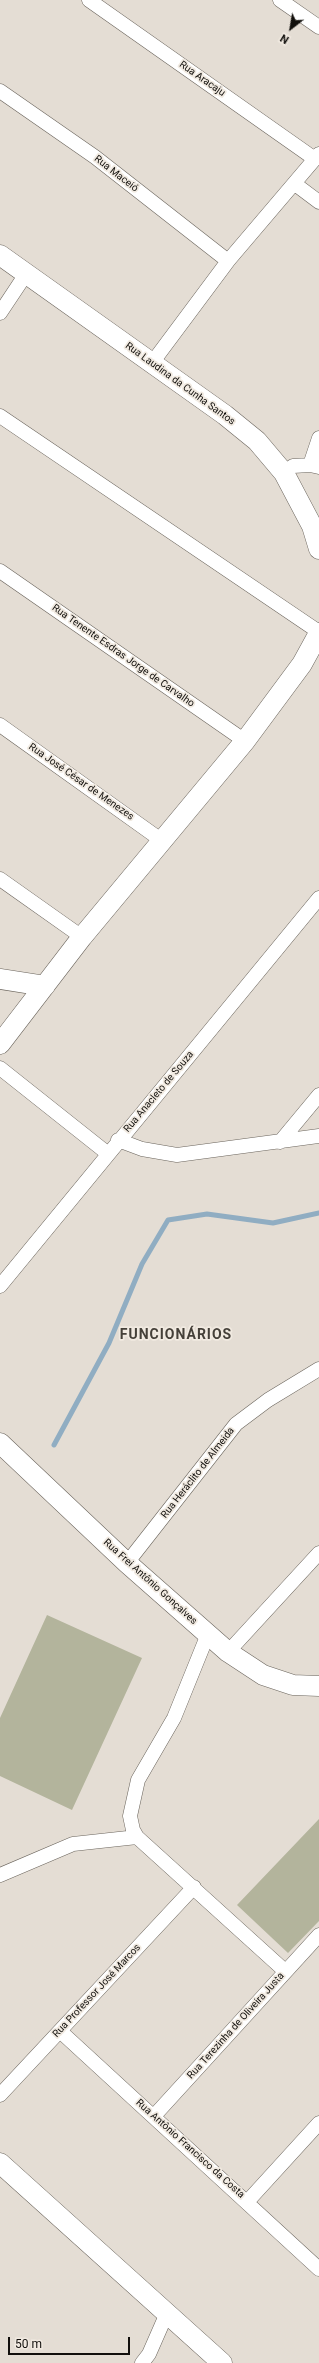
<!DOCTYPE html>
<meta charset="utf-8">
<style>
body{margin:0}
#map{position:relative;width:319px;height:2363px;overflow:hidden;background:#e4ddd4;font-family:Roboto,sans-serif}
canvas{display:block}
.north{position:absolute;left:271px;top:8px;width:40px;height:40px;-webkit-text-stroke:3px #f1eae1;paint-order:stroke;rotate:211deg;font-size:11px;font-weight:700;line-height:16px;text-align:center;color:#110f0c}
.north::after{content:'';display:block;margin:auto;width:14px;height:18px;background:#110f0c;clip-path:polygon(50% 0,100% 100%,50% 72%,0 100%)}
.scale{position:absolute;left:8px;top:2337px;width:122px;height:18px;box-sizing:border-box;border:2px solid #110f0c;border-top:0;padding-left:5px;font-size:12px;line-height:14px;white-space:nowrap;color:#110f0c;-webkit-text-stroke:3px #f1eae1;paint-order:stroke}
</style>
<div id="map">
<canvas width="319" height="2363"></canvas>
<div class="north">N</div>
<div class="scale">50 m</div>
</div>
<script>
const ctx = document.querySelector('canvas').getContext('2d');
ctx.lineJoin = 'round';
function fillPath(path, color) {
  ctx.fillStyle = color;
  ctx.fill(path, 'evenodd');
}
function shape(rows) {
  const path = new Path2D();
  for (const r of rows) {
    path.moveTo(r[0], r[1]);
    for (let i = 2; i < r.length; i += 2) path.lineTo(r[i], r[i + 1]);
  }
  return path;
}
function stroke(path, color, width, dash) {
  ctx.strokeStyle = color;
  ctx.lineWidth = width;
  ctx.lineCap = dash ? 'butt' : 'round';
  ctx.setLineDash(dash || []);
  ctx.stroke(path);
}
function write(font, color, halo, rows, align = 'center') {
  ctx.font = font + ' Roboto,sans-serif';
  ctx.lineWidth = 3.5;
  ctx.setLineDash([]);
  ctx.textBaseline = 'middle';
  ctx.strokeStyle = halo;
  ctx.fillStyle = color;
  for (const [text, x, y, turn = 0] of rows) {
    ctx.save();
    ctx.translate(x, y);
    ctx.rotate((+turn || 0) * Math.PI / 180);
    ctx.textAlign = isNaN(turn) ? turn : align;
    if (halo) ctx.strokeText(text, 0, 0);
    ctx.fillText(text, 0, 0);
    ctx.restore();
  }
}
fillPath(shape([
 [47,1615,142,1658,72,1810,0,1776,0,1718],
 [319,1819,319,1921,288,1953,237,1905]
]), '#b3b49c');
stroke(shape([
 [54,1445,109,1343,142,1264,168,1220,207,1214,273,1223,319,1213]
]), '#90adc2', 5);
const street = shape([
 [89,0,315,159],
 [280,0,319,27],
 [0,91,95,157,228,261],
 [295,184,319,202],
 [0,313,26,274],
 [152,363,228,261,319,154],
 [0,416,319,632],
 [310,465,319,438],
 [284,473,293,466,310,465,319,467],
 [0,571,245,741],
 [0,725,161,840],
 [0,879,82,937],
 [0,1068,107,1153],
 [118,1140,142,1149,177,1155,319,1136],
 [280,1142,319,1095],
 [0,1286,319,898],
 [127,1563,236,1424,268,1400,319,1369],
 [208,1634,174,1718,138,1780,130,1816,133,1830,137,1837,285,1971],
 [228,1652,319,1553],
 [0,1875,73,1844,137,1837],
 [60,2031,319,2269],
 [0,2095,194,1887],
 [154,2116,319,1935],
 [247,2202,319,2123],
 [142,2363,149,2354,167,2313]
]);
const secondary = shape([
 [0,255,225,415,257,441,284,473,312,526,319,549],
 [0,979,45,986],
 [0,1044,82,937,245,741,302,664,319,633],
 [0,1443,127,1563,228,1652,263,1675,293,1685,319,1686],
 [0,2163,222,2363]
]);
stroke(street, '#6a645c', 15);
stroke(secondary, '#6a645c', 21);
stroke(street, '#fff', 14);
stroke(secondary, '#fff', 20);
write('10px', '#110f0c', '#f1eae1', [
 ["Rua Aracaju",202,79,35],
 ["Rua Maceió",116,174,38],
 ["Rua Laudina da Cunha Santos",180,384,36],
 ["Rua Tenente Esdras Jorge de Carvalho",123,656,35],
 ["Rua José César de Menezes",81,782,35],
 ["Rua Anacleto de Souza",159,1092,-50],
 ["Rua Heráclito de Almeida",198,1473,-52],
 ["Rua Frei Antônio Gonçalves",150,1582,42],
 ["Rua Professor José Marcos",97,1991,-47],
 ["Rua Terezinha de Oliveira Justa",236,2026,-48],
 ["Rua Antônio Francisco da Costa",190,2149,42]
]);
ctx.letterSpacing = '1px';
write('bold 14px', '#454039', '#f1eae1', [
 ["FUNCIONÁRIOS",176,1335]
]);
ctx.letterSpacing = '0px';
</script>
